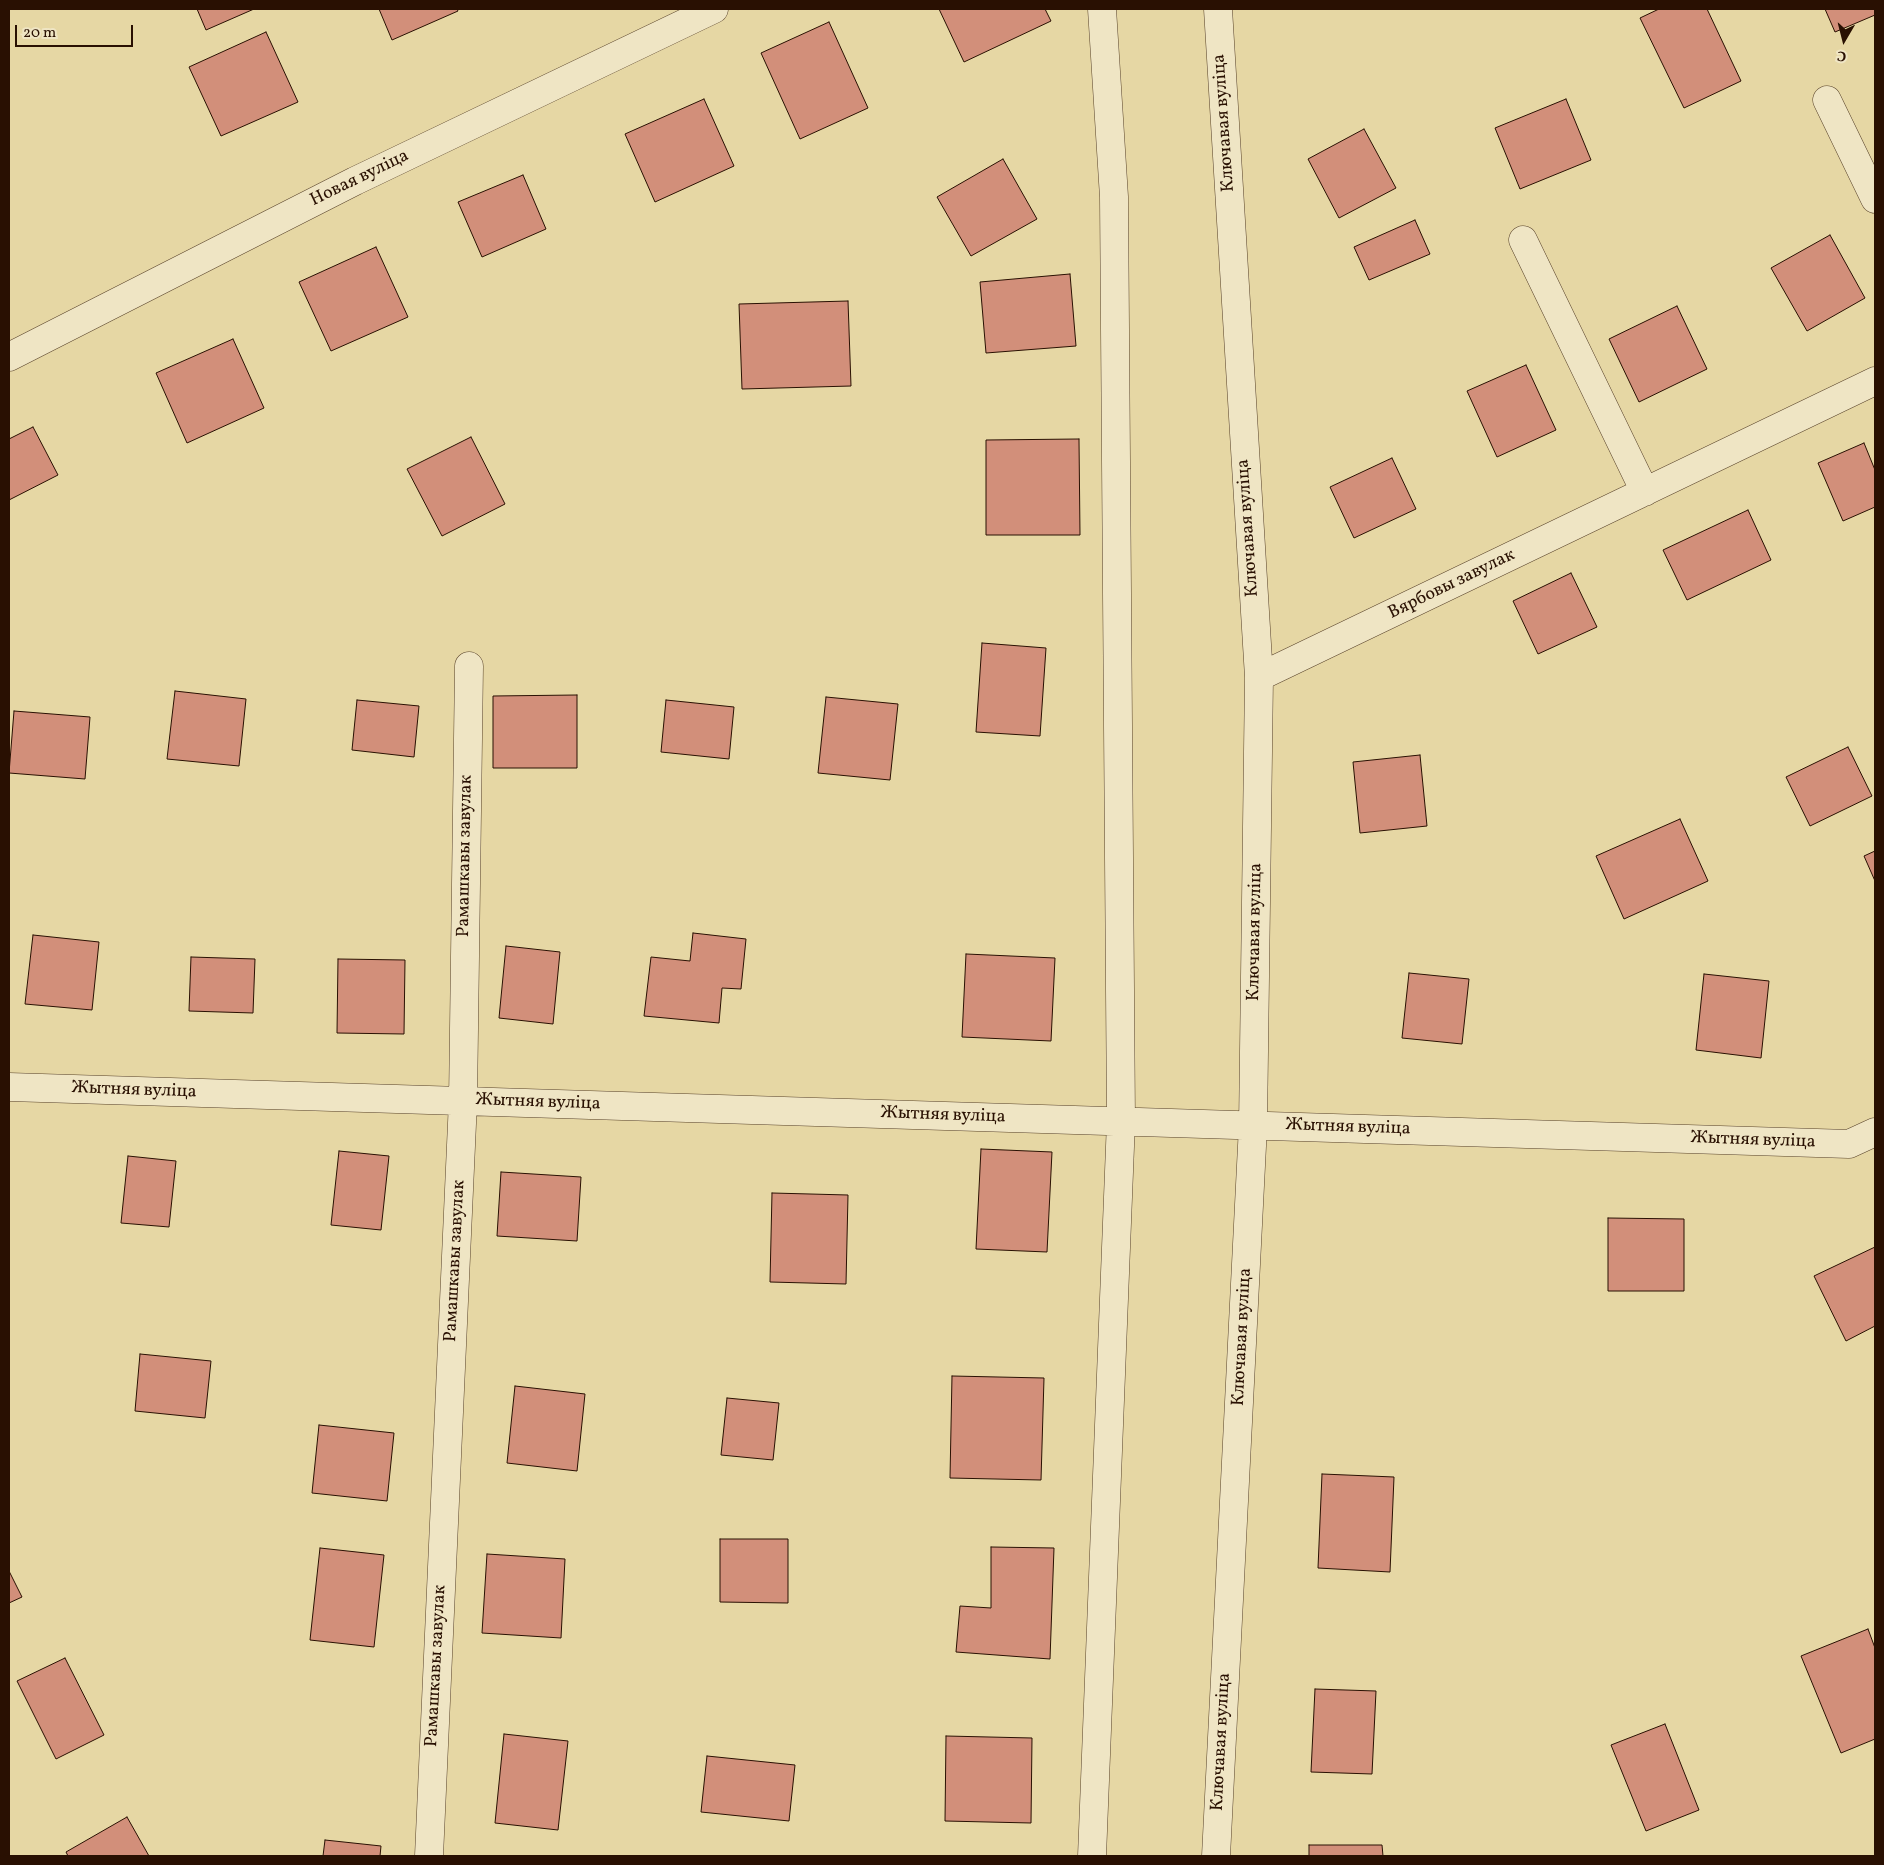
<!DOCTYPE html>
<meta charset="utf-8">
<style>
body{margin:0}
#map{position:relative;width:1884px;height:1865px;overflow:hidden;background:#e6d7a4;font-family:Vollkorn,serif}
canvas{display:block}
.frame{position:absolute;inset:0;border:10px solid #291002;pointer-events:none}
.north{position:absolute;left:1819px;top:15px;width:50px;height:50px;-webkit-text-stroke:4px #efe5c4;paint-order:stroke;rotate:188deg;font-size:14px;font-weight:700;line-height:20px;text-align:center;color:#291002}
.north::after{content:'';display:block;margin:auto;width:18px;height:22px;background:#291002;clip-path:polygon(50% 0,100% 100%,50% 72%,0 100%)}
.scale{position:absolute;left:15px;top:25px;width:118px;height:22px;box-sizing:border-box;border:2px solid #291002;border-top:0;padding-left:6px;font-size:15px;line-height:18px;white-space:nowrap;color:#291002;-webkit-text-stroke:4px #efe5c4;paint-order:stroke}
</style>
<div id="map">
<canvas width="1884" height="1865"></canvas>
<div class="frame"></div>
<div class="north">С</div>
<div class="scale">20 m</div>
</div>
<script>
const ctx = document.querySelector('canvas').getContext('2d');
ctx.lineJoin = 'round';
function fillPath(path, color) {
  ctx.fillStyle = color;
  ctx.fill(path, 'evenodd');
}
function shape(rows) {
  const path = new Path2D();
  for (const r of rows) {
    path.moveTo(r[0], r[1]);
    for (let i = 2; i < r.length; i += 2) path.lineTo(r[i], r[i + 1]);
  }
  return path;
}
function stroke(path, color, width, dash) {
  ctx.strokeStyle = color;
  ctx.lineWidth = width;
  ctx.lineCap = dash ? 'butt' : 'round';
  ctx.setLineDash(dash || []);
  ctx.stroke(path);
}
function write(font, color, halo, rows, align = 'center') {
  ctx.font = font + ' Vollkorn,serif';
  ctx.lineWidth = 4;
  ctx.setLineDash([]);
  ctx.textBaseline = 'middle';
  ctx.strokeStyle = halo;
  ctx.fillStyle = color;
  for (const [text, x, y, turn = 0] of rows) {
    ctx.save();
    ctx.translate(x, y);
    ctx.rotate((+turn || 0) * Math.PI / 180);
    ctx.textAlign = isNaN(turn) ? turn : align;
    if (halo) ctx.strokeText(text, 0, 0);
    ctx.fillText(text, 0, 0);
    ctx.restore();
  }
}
const building = shape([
 [197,9,254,9,206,30,197,9],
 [379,9,457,9,458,11,392,40,379,9],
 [939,9,1045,9,1051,21,964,62,939,9],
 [1659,9,1707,9,1741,81,1684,108,1640,18,1659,9],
 [1825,9,1875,9,1875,15,1835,32,1825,9],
 [829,22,868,108,800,139,761,53,829,22],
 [266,32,298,102,221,136,189,67,266,32],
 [704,99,734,166,655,202,625,134,704,99],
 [1566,99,1591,160,1520,189,1495,128,1566,99],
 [1364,129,1396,188,1339,218,1308,159,1364,129],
 [1003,159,1037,219,971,256,937,197,1003,159],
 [523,175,546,229,482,257,458,202,523,175],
 [1415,220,1430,254,1369,280,1354,247,1415,220],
 [1830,235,1865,298,1807,331,1771,268,1830,235],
 [376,247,408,317,331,351,299,282,376,247],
 [1070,274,1076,346,986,353,980,282,1070,274],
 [848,301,851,386,742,389,739,304,848,301],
 [1677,306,1707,369,1639,402,1609,339,1677,306],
 [233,339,264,408,187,443,156,373,233,339],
 [1526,365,1556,430,1497,457,1467,391,1526,365],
 [33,427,58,475,9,500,9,439,33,427],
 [471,437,505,504,442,536,407,469,471,437],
 [1079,439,1080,535,986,535,986,440,1079,439],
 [1864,443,1875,470,1875,507,1843,521,1818,463,1864,443],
 [1392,458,1416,509,1354,538,1330,487,1392,458],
 [1748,510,1771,560,1687,600,1663,550,1748,510],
 [1571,573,1597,627,1538,654,1513,601,1571,573],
 [982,643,1046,648,1040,736,976,732,982,643],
 [175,691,246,699,239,766,167,759,175,691],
 [577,695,577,768,493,768,493,696,577,695],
 [826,697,898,704,890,780,818,773,826,697],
 [357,700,419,706,414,757,352,750,357,700],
 [666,700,734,707,729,759,661,752,666,700],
 [14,711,90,717,85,779,9,773,14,711],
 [1848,747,1872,796,1810,826,1786,777,1848,747],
 [1420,755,1427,826,1360,833,1353,762,1420,755],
 [1680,819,1708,881,1624,919,1596,856,1680,819],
 [1875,851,1875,881,1864,856,1875,851],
 [693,933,746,939,741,989,722,988,719,1023,644,1016,651,957,690,961,693,933],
 [33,935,99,942,92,1010,25,1004,33,935],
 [506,946,560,952,553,1024,499,1018,506,946],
 [966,954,1055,958,1051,1041,962,1037,966,954],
 [191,957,255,959,253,1013,189,1011,191,957],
 [338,959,405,960,404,1034,337,1033,338,959],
 [1409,973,1469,979,1462,1044,1402,1038,1409,973],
 [1704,974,1769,981,1761,1058,1696,1050,1704,974],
 [981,1149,1052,1152,1047,1252,976,1249,981,1149],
 [339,1151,389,1156,381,1230,331,1225,339,1151],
 [128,1156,176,1161,169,1227,121,1223,128,1156],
 [501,1172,581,1177,577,1241,497,1236,501,1172],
 [772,1193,848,1195,846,1284,770,1282,772,1193],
 [1608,1218,1684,1219,1684,1291,1608,1291,1608,1218],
 [1875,1247,1875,1326,1846,1341,1814,1276,1875,1247],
 [140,1354,211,1361,205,1418,135,1411,140,1354],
 [952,1376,1044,1378,1041,1480,950,1478,952,1376],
 [515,1386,585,1394,577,1471,507,1463,515,1386],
 [727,1398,779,1403,773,1460,721,1455,727,1398],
 [319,1425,394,1433,387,1501,312,1493,319,1425],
 [1322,1474,1394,1477,1390,1572,1318,1568,1322,1474],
 [720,1539,788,1539,788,1603,720,1602,720,1539],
 [991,1547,1054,1548,1050,1659,956,1652,960,1606,991,1608,991,1547],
 [320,1548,384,1555,374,1647,310,1640,320,1548],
 [487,1554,565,1559,561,1638,482,1633,487,1554],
 [9,1571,22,1597,9,1603,9,1571],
 [1868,1629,1875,1648,1875,1739,1841,1753,1801,1656,1868,1629],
 [65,1658,104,1735,56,1759,17,1681,65,1658],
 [1315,1689,1376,1691,1372,1774,1311,1772,1315,1689],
 [1665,1724,1699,1810,1646,1831,1611,1745,1665,1724],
 [504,1734,568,1741,558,1830,495,1823,504,1734],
 [946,1736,1032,1738,1031,1823,945,1821,946,1736],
 [707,1756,795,1765,789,1821,701,1812,707,1756],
 [127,1817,149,1856,68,1856,66,1852,127,1817],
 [325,1840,381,1846,380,1856,323,1856,325,1840],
 [1309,1845,1382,1845,1383,1856,1309,1856,1309,1845]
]);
fillPath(building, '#d28f7a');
stroke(building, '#291002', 1);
const street = shape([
 [1827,100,1875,199],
 [1523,240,1645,492],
 [9,357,355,181,714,9],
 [1259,677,1875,381],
 [9,1087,1849,1144,1875,1132],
 [429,1856,463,1101,469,666],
 [1092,1856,1121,1121,1114,197,1102,9],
 [1216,1856,1253,1126,1259,677,1218,9]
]);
stroke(street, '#58422a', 29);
stroke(street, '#efe5c4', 28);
write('18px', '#291002', '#efe5c4', [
 ["Ключавая вуліца",1225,123,-94],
 ["Новая вуліца",360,179,-26],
 ["Ключавая вуліца",1249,528,-94],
 ["Вярбовы завулак",1452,585,-26],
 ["Рамашкавы завулак",466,856,-89],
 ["Ключавая вуліца",1256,932,-89],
 ["Жытняя вуліца",134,1091,2],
 ["Жытняя вуліца",538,1103,2],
 ["Жытняя вуліца",943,1116,2],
 ["Жытняя вуліца",1348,1128,2],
 ["Жытняя вуліца",1753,1141,2],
 ["Рамашкавы завулак",456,1261,-87],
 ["Ключавая вуліца",1243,1337,-87],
 ["Рамашкавы завулак",437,1666,-87],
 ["Ключавая вуліца",1222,1742,-87]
]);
</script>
